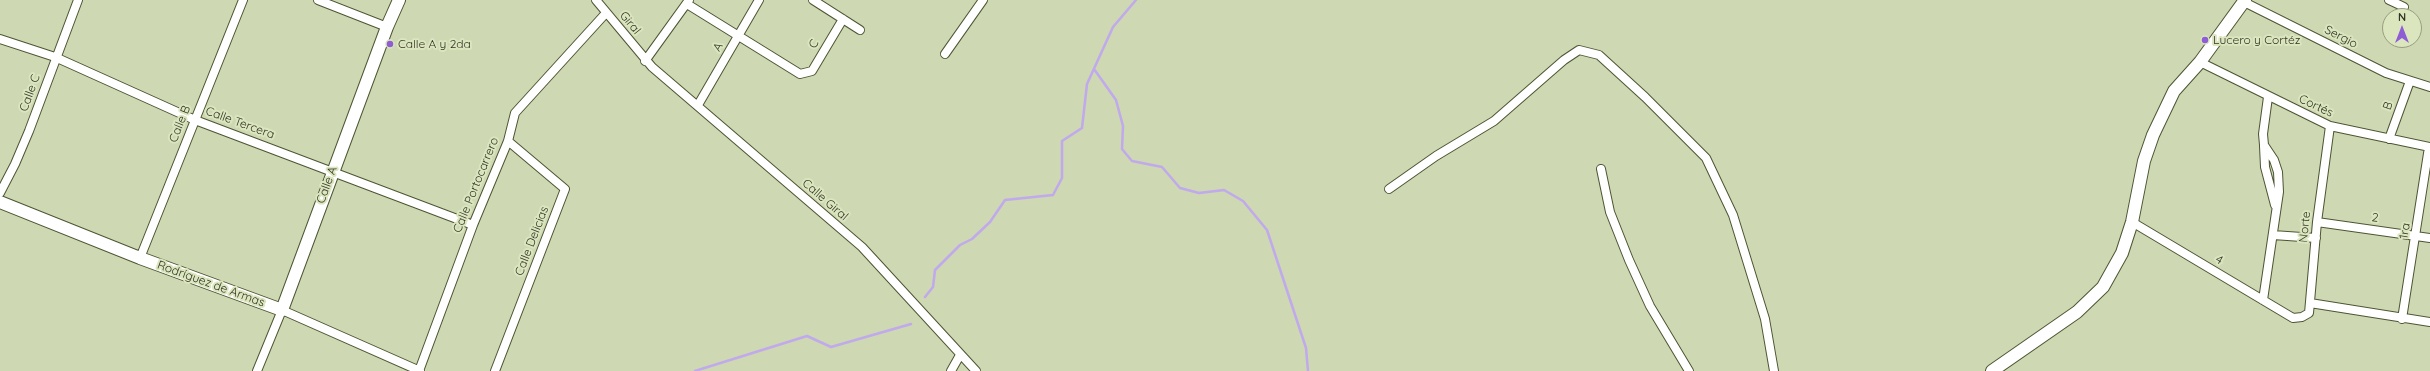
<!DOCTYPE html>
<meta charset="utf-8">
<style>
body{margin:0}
#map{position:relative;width:2430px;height:371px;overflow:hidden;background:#ced8b2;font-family:Quicksand,sans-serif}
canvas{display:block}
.north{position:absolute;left:2382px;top:8px;width:40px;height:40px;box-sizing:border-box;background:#dbe5be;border:1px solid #979e81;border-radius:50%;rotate:0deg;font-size:11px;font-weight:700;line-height:16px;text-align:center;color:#303425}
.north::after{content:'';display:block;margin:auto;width:14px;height:18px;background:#8e5cd5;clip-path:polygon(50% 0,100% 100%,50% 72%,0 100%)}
</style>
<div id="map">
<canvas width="2430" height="371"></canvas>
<div class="north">N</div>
</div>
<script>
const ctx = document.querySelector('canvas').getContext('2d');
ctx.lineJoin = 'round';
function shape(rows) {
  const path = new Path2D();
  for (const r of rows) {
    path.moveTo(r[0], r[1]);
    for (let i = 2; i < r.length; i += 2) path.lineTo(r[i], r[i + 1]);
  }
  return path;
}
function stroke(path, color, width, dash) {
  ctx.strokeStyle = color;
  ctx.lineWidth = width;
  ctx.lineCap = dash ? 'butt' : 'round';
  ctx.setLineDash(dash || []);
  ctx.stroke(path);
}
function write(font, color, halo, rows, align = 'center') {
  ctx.font = font + ' Quicksand,sans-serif';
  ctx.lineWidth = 4;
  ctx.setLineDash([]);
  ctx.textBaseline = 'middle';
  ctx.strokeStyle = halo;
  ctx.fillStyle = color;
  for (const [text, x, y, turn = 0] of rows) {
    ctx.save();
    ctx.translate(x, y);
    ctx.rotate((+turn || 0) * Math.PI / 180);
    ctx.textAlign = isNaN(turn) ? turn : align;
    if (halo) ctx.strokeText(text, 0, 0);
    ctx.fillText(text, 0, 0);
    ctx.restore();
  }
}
stroke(shape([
 [1094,69,1116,100,1123,126,1122,149,1132,161,1162,167,1180,188,1199,193,1224,190,1243,201,1267,230,1306,348,1308,371],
 [925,297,933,287,935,270,960,245,972,239,990,222,1005,200,1053,195,1062,178,1062,141,1082,128,1087,84,1113,27,1136,0],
 [695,371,807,336,831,347,911,324]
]), '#c0a9ec', 2.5);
const street = shape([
 [318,0,387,27],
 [596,0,652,67,862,247,976,371],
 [813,0,860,30],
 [2389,0,2404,7],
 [2244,2,2386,73,2430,87],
 [687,4,800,74,812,71,843,19],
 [0,39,55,57,195,120,473,225],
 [945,54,983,0],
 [645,61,689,0],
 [2200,62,2330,126,2430,147],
 [698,105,759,0],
 [2389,139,2410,81],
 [2264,146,2265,167,2275,205],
 [1601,169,1610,212,1629,260,1650,306,1689,371],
 [1389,189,1436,156,1494,121,1564,60,1579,50,1599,55,1645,97,1706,158,1733,215,1765,319,1774,371],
 [0,193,15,164,29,131,78,0],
 [2132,222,2293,318,2302,317,2309,313,2317,222,2330,126],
 [2317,222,2430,238],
 [2273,235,2316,238],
 [140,258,243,0],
 [2263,300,2279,192,2278,172,2274,160,2264,145,2263,134,2268,97],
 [2310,303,2430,322],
 [2402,319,2429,147],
 [257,371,282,310,420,371],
 [419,371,473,225,508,141,515,113,606,13],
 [495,371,565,189,508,141],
 [951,371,960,355]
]);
const secondary = shape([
 [0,202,140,258,282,310,387,27,399,0],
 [1992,371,2077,312,2103,287,2122,253,2132,222,2144,161,2153,135,2174,91,2200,62,2245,0]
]);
stroke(street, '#4c5533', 10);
stroke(secondary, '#4c5533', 14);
stroke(street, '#fff', 8);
stroke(secondary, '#fff', 12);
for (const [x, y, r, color] of [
 [2205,40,4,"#8e5cd5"],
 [390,44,4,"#8e5cd5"]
]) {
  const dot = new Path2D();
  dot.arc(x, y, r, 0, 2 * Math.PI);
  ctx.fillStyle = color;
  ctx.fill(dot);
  stroke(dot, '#dbe5be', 1.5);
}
write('12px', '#303425', '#dbe5be', [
 ["Giral",630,23,51],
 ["Sergio",2341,37,27],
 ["C",814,44,-59],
 ["A",718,47,-60],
 ["Calle C",30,93,-70],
 ["Cortés",2316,106,25],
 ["B",2388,106,-71],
 ["Calle Tercera",240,123,20],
 ["Calle B",180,124,-68],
 ["Calle A",327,185,-70],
 ["Calle Portocarrero",476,185,-68],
 ["Calle Giral",825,200,41],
 ["2",2375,218,8],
 ["Norte",2305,227,-84],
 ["1ra",2405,231,-81],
 ["Calle Delicias",532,241,-69],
 ["4",2219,260,31],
 ["Rodríguez de Armas",211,284,20]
]);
write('12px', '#303425', '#dbe5be', [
 ["Lucero y Cortéz",2213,40],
 ["Calle A y 2da",398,44]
], 'left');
</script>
